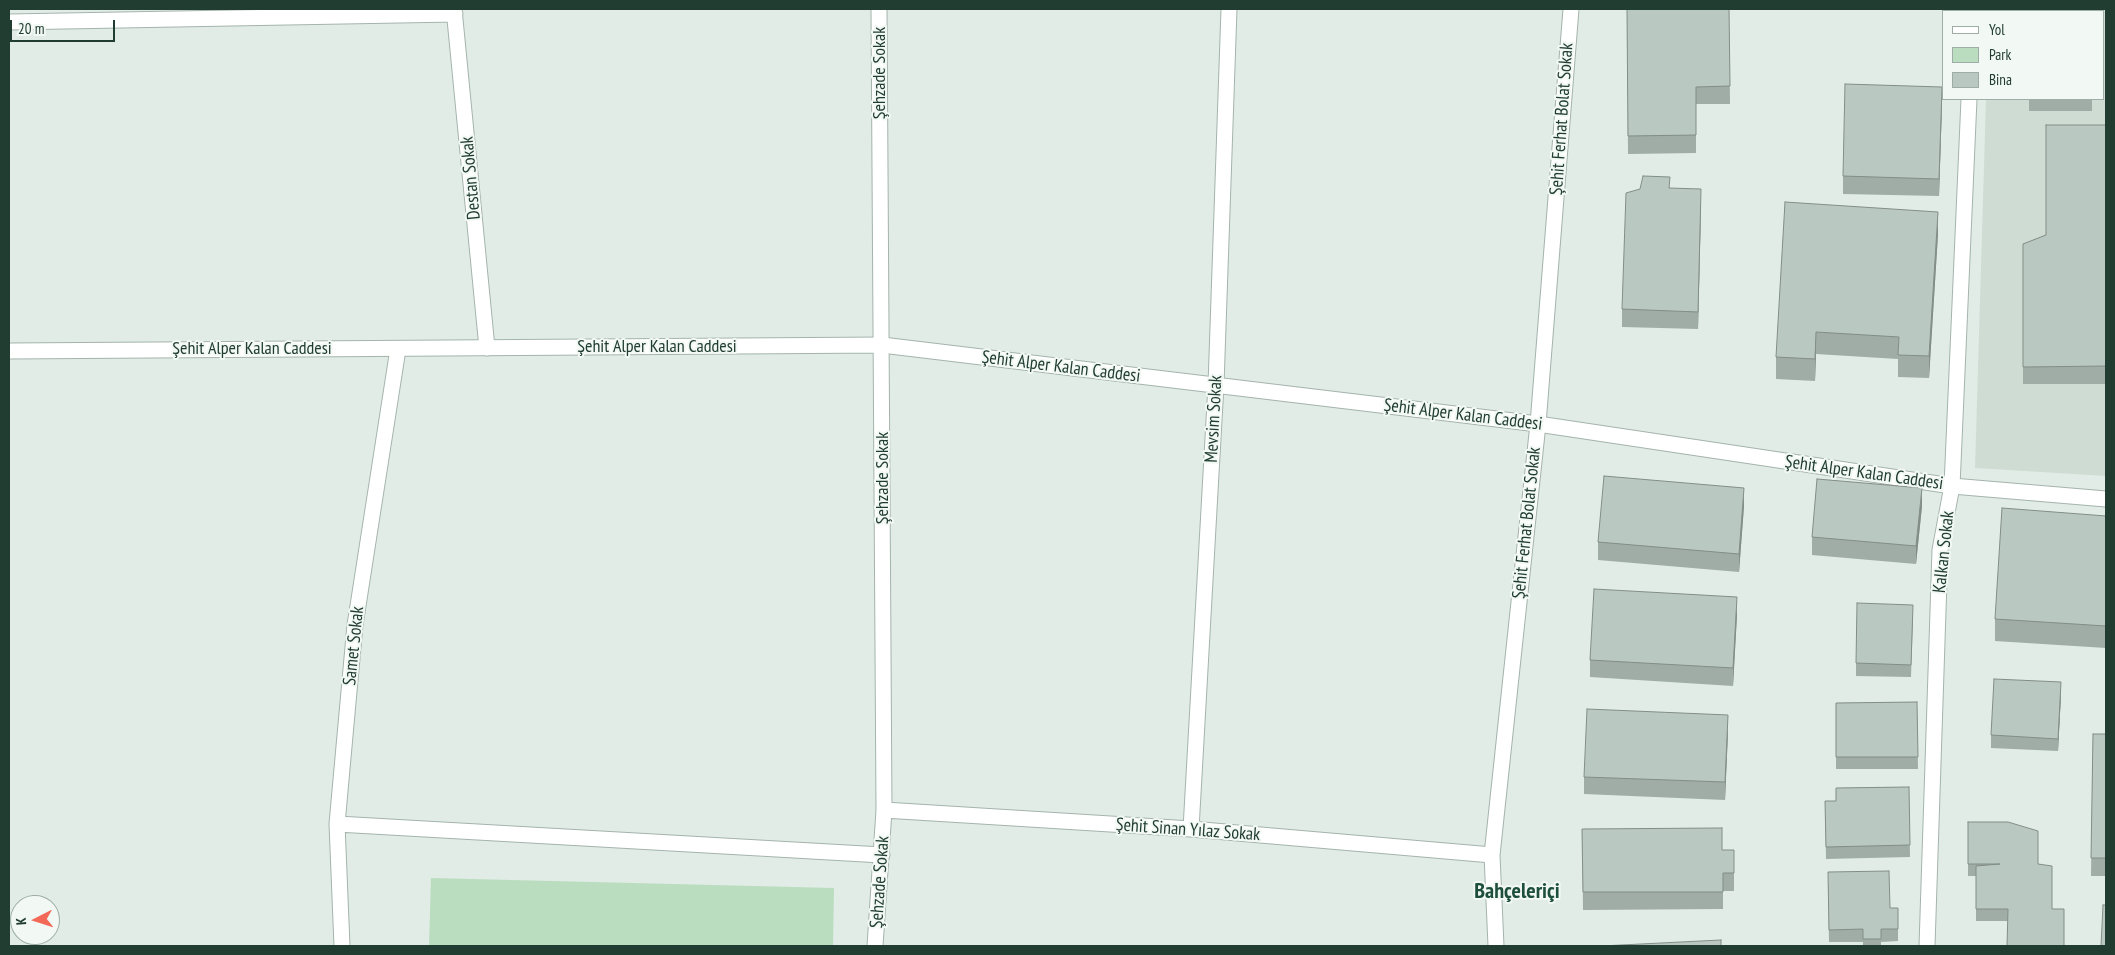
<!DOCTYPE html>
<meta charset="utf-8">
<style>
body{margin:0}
#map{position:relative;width:2115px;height:955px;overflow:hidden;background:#e1ece6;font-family:"PT Sans Narrow",sans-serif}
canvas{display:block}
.frame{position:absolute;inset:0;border:10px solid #213d32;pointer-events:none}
.legend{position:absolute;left:1942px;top:10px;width:162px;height:90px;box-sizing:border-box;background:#f2f8f4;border:1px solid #9eada6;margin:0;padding:6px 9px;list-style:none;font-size:15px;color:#213d32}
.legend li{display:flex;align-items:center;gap:10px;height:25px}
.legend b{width:25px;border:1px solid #9eada6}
.north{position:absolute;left:10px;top:895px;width:50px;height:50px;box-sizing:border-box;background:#f2f8f4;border:1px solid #9eada6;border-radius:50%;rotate:265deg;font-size:14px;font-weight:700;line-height:20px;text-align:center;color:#213d32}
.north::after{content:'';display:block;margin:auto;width:18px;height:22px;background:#f36958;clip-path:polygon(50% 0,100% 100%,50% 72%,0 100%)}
.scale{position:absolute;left:10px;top:20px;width:105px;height:22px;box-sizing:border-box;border:2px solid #213d32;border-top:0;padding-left:6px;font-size:15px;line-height:18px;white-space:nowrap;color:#213d32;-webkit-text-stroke:4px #f2f8f4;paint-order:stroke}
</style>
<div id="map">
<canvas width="2115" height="955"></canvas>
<div class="frame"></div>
<ul class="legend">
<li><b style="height:6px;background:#fff"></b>Yol</li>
<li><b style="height:14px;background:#baddbf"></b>Park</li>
<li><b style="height:14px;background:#b9c9c1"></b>Bina</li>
</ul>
<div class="north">K</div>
<div class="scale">20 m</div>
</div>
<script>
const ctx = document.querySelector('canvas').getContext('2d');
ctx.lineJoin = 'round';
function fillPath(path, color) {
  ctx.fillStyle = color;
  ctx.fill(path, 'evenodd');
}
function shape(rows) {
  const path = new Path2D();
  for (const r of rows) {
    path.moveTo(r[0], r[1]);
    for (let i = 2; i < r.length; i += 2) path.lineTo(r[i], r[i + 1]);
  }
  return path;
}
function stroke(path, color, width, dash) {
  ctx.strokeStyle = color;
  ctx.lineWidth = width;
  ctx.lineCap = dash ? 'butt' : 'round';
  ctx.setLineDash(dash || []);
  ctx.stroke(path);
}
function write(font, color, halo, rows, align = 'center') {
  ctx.font = font + ' "PT Sans Narrow",sans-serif';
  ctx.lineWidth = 4;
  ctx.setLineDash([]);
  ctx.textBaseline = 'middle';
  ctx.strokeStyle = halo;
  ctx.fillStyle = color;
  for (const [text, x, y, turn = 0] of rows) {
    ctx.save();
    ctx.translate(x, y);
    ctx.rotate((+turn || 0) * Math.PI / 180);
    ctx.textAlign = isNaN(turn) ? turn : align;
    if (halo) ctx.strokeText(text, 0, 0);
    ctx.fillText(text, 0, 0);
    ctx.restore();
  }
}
fillPath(shape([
 [1988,9,2106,9,2106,476,1975,468,1986,99,2104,99,2104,11,1988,11]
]), '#cfdcd4');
fillPath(shape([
 [431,878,834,888,833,946,429,946]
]), '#baddbf');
const minor = shape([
 [454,9,487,348],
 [1973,11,1973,9],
 [9,22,455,14],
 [884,810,1191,829,1492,855],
 [337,824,882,855],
 [1191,829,1216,385,1229,9],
 [342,946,337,824,355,625,398,349],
 [875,946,884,810,879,9],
 [1496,946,1492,855,1538,424,1571,9],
 [1927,946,1940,550,1952,486,1969,99]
]);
const tertiary = shape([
 [9,351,882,345,1538,424,1952,486,2106,499]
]);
stroke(minor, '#a4b4ac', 17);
stroke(tertiary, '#a4b4ac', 17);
stroke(minor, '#fff', 15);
stroke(tertiary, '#fff', 15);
fillPath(shape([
 [1627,9,1729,9,1730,104,1696,104,1696,153,1628,154],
 [2029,99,2092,99,2092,111,2029,111],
 [1942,104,1939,196,1843,194,1843,176],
 [2106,125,2106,384,2023,384,2023,244,2046,235],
 [1670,188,1701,206,1698,329,1622,327,1622,309],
 [1938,234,1929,378,1898,377,1898,359,1816,354,1815,381,1776,379,1776,357],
 [1744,506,1739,572,1598,560,1598,542],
 [1922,506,1916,564,1812,555,1812,537],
 [2106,516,2106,648,1995,641,1995,619],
 [1737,615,1733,686,1590,677,1590,660],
 [1913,617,1911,677,1856,676,1856,663],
 [2061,695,2058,751,1991,748,1991,735],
 [1917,702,1918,769,1836,769,1836,703],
 [1728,732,1725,800,1584,794,1584,777],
 [2093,734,2106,734,2106,876,2091,876],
 [1909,787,1910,857,1826,859,1825,801,1836,801,1836,788],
 [1968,822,2008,822,2008,921,1976,921,1976,876,1968,876],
 [1582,829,1722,850,1734,873,1734,891,1723,891,1723,909,1583,910],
 [1828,884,1890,908,1898,908,1898,941,1881,942,1881,946,1863,946,1863,942,1829,942]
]), '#9fada6');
fillPath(shape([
 [1942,87,1942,104,1939,196,1939,179],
 [1701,189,1701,206,1698,329,1698,312],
 [1938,212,1938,234,1929,378,1929,356],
 [1816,332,1816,354,1815,381,1815,359],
 [1744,488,1744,506,1739,572,1739,554],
 [1922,488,1922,506,1916,564,1916,546],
 [1737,597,1737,615,1733,686,1733,668],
 [2061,682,2061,695,2058,751,2058,739],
 [1728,715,1728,732,1725,800,1725,782]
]), '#828d87');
const building = shape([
 [1627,9,1729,9,1730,86,1696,87,1696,135,1628,136,1627,9],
 [2028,9,2092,9,2092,11,2028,11,2028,9],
 [1845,84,1942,87,1939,179,1843,176,1845,84],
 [2046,125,2106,125,2106,366,2023,367,2023,244,2046,235,2046,125],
 [1643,176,1670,177,1669,188,1701,189,1698,312,1622,309,1626,193,1640,189,1643,176],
 [1785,202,1938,212,1929,356,1898,355,1899,337,1816,332,1815,359,1776,357,1785,202],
 [1604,476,1744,488,1739,554,1598,542,1604,476],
 [1817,479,1922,488,1916,546,1812,537,1817,479],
 [2002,508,2106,516,2106,626,1995,619,2002,508],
 [1594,589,1737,597,1733,668,1590,660,1594,589],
 [1857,603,1913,605,1911,665,1856,663,1857,603],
 [1994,679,2061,682,2058,739,1991,735,1994,679],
 [1917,702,1918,757,1836,757,1836,703,1917,702],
 [1587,709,1728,715,1725,782,1584,777,1587,709],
 [2093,734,2106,734,2106,858,2091,858,2093,734],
 [1909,787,1910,845,1826,847,1825,801,1836,801,1836,788,1909,787],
 [1968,822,2008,822,2038,831,2038,864,2052,866,2052,909,2064,909,2064,946,2007,946,2008,909,1976,909,1976,866,2000,864,1968,864,1968,822],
 [1722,828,1722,850,1734,850,1734,873,1723,873,1723,892,1583,892,1582,829,1722,828],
 [1889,871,1890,908,1898,908,1898,929,1881,929,1881,939,1863,939,1863,929,1829,930,1828,872,1889,871],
 [2103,905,2106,905,2106,946,2101,946,2103,905],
 [1721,940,1721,946,1601,946,1721,940]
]);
fillPath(building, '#b9c9c1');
stroke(building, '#828d87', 1);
write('18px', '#213d32', '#f2f8f4', [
 ["Şehzade Sokak",880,73,-90],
 ["Şehit Ferhat Bolat Sokak",1562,119,-86],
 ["Destan Sokak",471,178,-95],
 ["Şehit Alper Kalan Caddesi",657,347],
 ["Şehit Alper Kalan Caddesi",252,349],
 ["Şehit Alper Kalan Caddesi",1061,367,7],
 ["Şehit Alper Kalan Caddesi",1463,415,7],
 ["Mevsim Sokak",1214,419,-87],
 ["Şehit Alper Kalan Caddesi",1864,473,8],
 ["Şehzade Sokak",883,478,-90],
 ["Şehit Ferhat Bolat Sokak",1527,523,-84],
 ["Kalkan Sokak",1944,552,-84],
 ["Samet Sokak",354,646,-84],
 ["Şehit Sinan Yılaz Sokak",1188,830,4],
 ["Şehzade Sokak",880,882,-86]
]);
write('bold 22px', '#1d4f3c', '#f2f8f4', [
 ["Bahçeleriçi",1517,892]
]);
</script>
